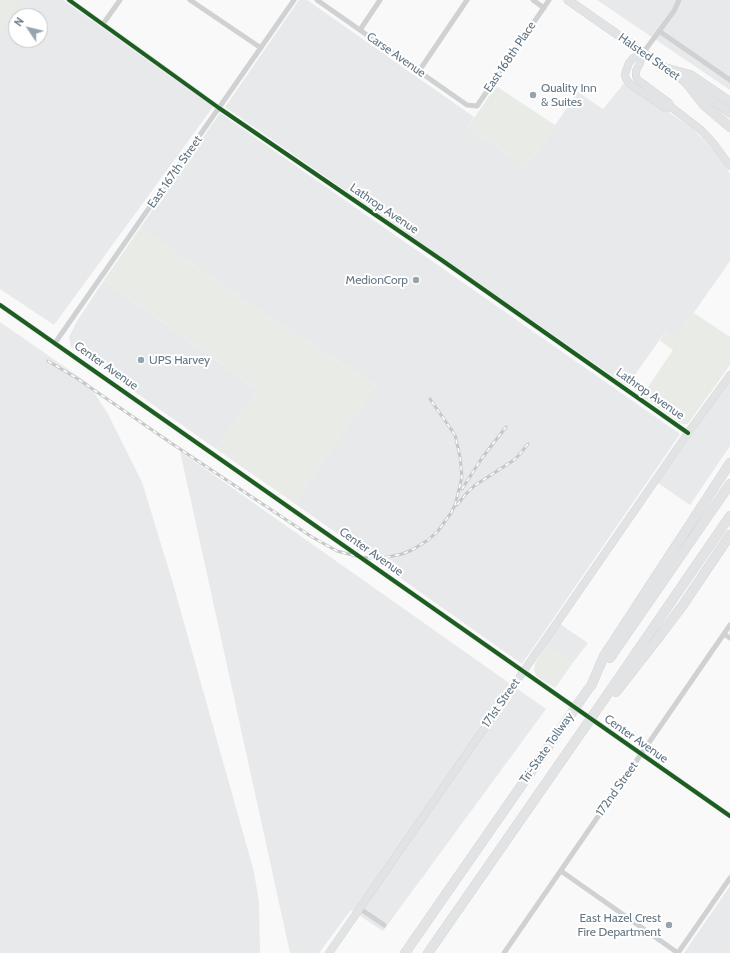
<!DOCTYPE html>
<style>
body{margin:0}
#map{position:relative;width:730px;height:953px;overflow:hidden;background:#f9f9f9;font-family:Cabin,sans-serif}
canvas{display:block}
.north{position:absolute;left:8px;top:8px;width:40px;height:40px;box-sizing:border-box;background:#fff;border:1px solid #c1c8ce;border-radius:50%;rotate:305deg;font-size:11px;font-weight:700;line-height:16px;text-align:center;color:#647684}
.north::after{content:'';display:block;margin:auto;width:14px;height:18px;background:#98a4ad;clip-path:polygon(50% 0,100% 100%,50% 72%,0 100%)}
</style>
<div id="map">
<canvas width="730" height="953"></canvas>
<div class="north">N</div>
</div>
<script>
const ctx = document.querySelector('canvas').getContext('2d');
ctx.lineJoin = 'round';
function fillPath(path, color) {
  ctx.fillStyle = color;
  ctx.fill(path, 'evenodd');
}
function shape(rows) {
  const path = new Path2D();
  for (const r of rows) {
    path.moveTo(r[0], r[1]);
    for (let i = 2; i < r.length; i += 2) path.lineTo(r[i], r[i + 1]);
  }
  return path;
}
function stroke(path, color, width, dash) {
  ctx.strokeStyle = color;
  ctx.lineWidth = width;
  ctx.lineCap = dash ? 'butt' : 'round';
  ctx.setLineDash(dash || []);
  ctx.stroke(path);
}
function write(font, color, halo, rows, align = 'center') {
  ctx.font = font + ' Cabin,sans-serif';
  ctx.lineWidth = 4;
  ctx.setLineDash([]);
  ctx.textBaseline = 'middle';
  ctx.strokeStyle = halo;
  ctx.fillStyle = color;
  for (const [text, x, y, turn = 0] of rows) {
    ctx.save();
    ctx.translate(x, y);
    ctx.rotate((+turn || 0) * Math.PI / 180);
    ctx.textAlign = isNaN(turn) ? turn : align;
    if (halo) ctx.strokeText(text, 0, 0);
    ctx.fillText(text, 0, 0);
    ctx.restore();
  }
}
fillPath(shape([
 [0,0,63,0,213,107,54,325,0,289],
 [16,16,40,16,40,40,16,40],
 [299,0,307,0,474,117,468,127,526,167,578,92,603,109,625,82,693,129,717,153,730,174,730,261,676,338,666,331,627,386,225,107],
 [597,0,730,0,730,90],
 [220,113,680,434,522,664,294,503,375,385,267,316,140,228],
 [104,280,258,390,216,449,71,347,69,337,77,321],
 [0,322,88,383,108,414,142,482,172,580,254,872,259,902,260,951,259,953,0,953],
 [730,380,730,446,690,505,658,483],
 [180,451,546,709,383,931,351,910,319,953,290,953],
 [560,624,588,643,572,664,546,645],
 [730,886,730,953,684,953]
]), '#e8e9ea');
fillPath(shape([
 [0,0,23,0,0,34],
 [496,86,555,125,526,167,468,127],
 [140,228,267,316,375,385,294,503,216,449,258,390,104,280],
 [694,313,730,337,730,365,688,424,682,424,642,396,673,350,660,341,666,331,676,337],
 [546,645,572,664,555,688,536,676,534,670,535,664]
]), '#e8ebe6');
const secondary = shape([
 [643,53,640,63,636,71,636,76,637,79,642,83,669,103,671,107,701,130,714,144,730,166],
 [643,53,633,58,629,63,626,71,625,75,626,79,630,84,665,108,671,107],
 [329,953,688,433,730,375]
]);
const primary = shape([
 [568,0,730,113]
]);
const highway = shape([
 [668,69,690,75,730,102],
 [686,82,704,105,730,127],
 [610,658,730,484],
 [591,686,604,656,621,630,730,463],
 [616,692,659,637,683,605,730,535],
 [605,698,730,516],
 [405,953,562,727],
 [428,953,578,737]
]);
stroke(secondary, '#d6d7d8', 8);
stroke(primary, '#d6d7d8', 9);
stroke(highway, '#d6d6d7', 10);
stroke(shape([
 [69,0,219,108,443,261,688,433],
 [190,0,261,48],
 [317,0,467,105,477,106,549,0],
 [533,0,544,8],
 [103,24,120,0],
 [360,30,380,0],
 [659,31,730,80],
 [643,53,674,11,679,0],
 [419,71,467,0],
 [0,305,730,816],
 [55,343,294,0],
 [724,634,730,638],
 [561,871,678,953],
 [359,908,384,925],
 [504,953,730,625],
 [678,953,730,878]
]), '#cfd1d2', 5);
stroke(secondary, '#e2e3e4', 7);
stroke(primary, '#e2e3e4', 8);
stroke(highway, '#e2e3e4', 9);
const rail = shape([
 [48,361,78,379,171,443,312,537,337,551,360,557,371,558,383,558,402,554,412,550,428,540,438,531,451,513,455,505,462,477,460,457,458,448,455,435,430,399],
 [462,489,482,458,506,427],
 [457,505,465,495,474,486,514,460,519,455,528,444]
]);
stroke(rail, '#c5c7c8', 3);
stroke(rail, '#fff', 1.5, [4.5]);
const highwayBridge = shape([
 [562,727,589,688],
 [578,737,605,698]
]);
stroke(highwayBridge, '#d6d6d7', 10, []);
stroke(highwayBridge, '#e2e3e4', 9);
stroke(shape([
 [69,0,219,108,443,261,688,433],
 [0,305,730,816]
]), '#1b5e20', 4);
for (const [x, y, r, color] of [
 [533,95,4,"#98a4ad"],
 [416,280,4,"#98a4ad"],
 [141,360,4,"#98a4ad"],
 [669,925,4,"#98a4ad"]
]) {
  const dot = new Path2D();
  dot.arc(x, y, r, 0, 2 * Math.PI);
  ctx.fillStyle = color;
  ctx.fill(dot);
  stroke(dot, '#fff', 1.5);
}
write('12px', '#647684', '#fff', [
 ["Carse Avenue",396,55,35],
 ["East 168th Place",510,57,-56],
 ["Halsted Street",649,57,35],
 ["East 167th Street",175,172,-55],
 ["Lathrop Avenue",384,209,34],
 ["Center Avenue",106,366,35],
 ["Lathrop Avenue",650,394,35],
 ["Center Avenue",371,552,35],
 ["171st Street",501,703,-55],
 ["Center Avenue",636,739,35],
 ["Tri-State Tollway",547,748,-55],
 ["172nd Street",617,789,-55]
]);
write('12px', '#647684', '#fff', [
 ["Quality Inn",541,88],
 ["& Suites",541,102],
 ["MedionCorp",408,280,"right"],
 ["UPS Harvey",149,360],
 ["East Hazel Crest",661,918,"right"],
 ["Fire Department",661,932,"right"]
], 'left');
</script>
